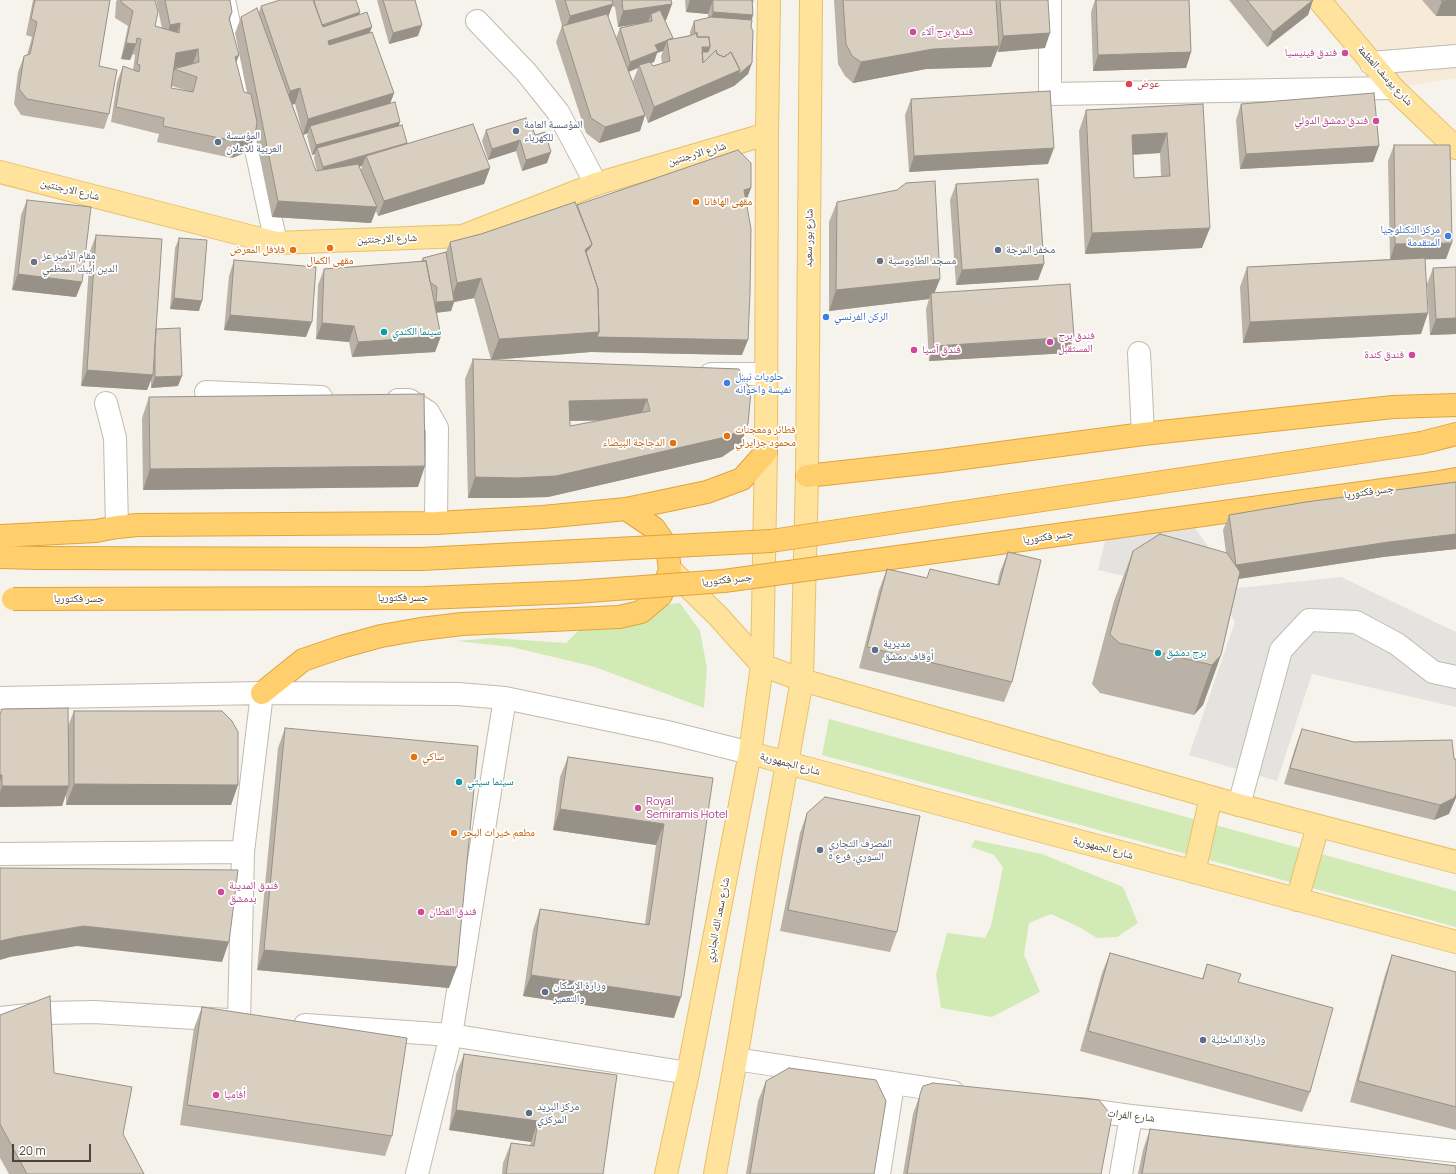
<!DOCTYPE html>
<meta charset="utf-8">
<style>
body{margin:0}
#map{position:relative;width:1456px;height:1174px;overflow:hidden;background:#f6f3ec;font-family:Manrope,sans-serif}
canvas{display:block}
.scale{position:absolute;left:12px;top:1144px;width:79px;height:18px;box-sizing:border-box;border:2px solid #4b4439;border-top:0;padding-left:5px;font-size:12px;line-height:14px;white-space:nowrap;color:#4b4439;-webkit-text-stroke:3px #fff;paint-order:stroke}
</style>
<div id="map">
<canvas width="1456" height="1174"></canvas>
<div class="scale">20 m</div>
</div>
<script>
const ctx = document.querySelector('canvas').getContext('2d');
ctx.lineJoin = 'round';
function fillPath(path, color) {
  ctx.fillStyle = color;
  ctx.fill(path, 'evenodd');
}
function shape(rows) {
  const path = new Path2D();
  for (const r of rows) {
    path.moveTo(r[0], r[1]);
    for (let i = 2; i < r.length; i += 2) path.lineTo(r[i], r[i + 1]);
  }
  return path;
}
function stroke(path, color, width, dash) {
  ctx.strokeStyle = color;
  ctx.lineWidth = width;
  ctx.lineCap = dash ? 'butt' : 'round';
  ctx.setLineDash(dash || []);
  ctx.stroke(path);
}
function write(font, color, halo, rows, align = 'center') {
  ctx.font = font + ' Manrope,"Noto Naskh Arabic",sans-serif';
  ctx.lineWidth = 3.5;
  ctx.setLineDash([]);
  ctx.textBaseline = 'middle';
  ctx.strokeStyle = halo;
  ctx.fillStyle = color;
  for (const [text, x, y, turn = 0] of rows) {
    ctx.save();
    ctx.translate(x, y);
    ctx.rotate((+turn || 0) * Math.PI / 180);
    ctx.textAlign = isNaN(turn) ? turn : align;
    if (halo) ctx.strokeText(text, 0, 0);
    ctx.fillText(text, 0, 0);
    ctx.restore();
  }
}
fillPath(shape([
 [1320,0,1456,0,1456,78,1393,88]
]), '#f7ead8');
fillPath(shape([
 [680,603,700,631,707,668,704,708,595,667,512,647,456,641,492,638,566,643,600,610],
 [829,719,1456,891,1456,927,822,755],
 [975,840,1042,854,1123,887,1138,923,1117,937,1097,938,1079,927,1051,914,1029,923,1024,955,1040,992,992,1017,941,1008,936,975,947,933,985,938,991,926,1003,867,994,855,971,847]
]), '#d2eab5');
fillPath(shape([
 [1192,524,1238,588,1341,577,1456,632,1456,707,1312,674,1277,781,1189,755,1235,622,1221,598,1098,570,1106,537]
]), '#e5e3e0');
const minor = shape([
 [224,0,276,243],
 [1050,0,1050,94,1393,88],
 [477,21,526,72,558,112,596,184],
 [1371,63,1456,56],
 [1139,353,1143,434],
 [711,374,766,374],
 [206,392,321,397],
 [398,400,409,400,428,412,437,428,436,523],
 [106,403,115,438,117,527],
 [0,698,262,693,458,694,505,698,667,732,750,753],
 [1239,805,1281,650,1309,620,1356,622,1397,644,1433,672,1456,677],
 [0,854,243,852],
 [0,1018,45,1013,94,1012,228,1020],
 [239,1021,243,852,262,693],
 [305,1025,451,1035,688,1073],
 [736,1059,953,1092],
 [1080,1109,1131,1116,1456,1151],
 [417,1174,451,1035,505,698],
 [879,1174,893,1084],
 [1121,1174,1131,1116]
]);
const major = shape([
 [1319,0,1393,88,1456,148],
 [0,172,276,243,463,236,596,184,767,134],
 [674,573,718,616,762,665,802,680,1239,805,1456,862],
 [750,753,1456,942],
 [1194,872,1211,797],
 [1297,900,1318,826],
 [666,1174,688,1073,750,753,762,665,766,452,767,134,769,0],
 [715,1174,736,1059,768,869,802,680,807,476,811,0]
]);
const highway = shape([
 [1421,443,1456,434],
 [807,476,941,461,1143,434,1393,407,1456,405],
 [1434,483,1456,479],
 [0,536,96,531,117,527,138,525,436,523,543,517,626,509,707,492,742,479,766,452],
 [0,557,39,558],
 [262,693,303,660,341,647,381,636,421,629,462,624,619,617,641,612,661,595,670,570,667,547,654,528,626,509]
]);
stroke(minor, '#c2bbae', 24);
stroke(major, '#e6c16a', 24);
stroke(highway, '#e0a43c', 24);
stroke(minor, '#fff', 22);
stroke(major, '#ffe39c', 22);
stroke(highway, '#ffcf6e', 22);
const highwayBridge = shape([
 [39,558,421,559,771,541,1421,443],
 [13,599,425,598,575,592,724,581,1434,483]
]);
stroke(highwayBridge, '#e0a43c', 24, []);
stroke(highwayBridge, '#ffcf6e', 22);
fillPath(shape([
 [33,0,110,0,99,66,109,114,104,129,21,115,14,104,18,72,24,56,27,55,32,37,26,35],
 [117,0,155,0,155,26,162,28,156,0,230,0,232,12,230,20,239,55,236,63,244,92,247,93,235,33,241,17,259,12,261,6,359,15,372,27,369,33,394,93,390,104,399,126,407,143,490,168,484,184,378,216,376,211,371,223,272,217,255,134,249,151,232,158,157,142,159,134,111,122,117,82,123,66,133,70,135,55,133,54,130,60,121,59,128,26,115,18,116,2],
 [186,66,174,69,174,68],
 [172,86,188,91,171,88],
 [292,104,295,104,302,131],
 [308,133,307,136,312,155,315,154,314,158,317,171,316,171,303,135],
 [359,166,362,166,361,170],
 [377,0,415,0,418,36,389,44],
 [555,0,671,0,672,4,666,20,665,20,673,39,690,35,690,32,694,21,708,18,708,14,686,12,685,0,754,0,752,5,753,15,752,20,751,27,752,63,748,74,734,86,648,123,633,81,638,68,629,72,645,115,640,131,599,143,586,133,556,42,562,26],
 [612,6,615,7,618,27,637,24,620,28,616,38,608,17],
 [663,51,661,56,662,63,653,66,651,63,654,62,657,53],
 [834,0,1048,0,1045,48,998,52,997,50,991,67,926,69,853,83,845,76,838,64],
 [1095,0,1189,0,1191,52,1186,68,1093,71,1091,12],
 [1229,0,1313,0,1308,15,1267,47],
 [1422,0,1456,0,1456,16,1436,16],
 [911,99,1048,164,909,172,905,115],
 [1203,104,1202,248,1085,254,1079,131,1086,110],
 [1160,153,1161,176,1134,178,1133,155],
 [1241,104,1379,146,1373,162,1240,169,1236,120],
 [528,126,535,135,547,163,522,171,516,151,488,160,482,141,486,130],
 [1394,145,1446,259,1425,259,1421,334,1243,343,1240,287,1247,267,1390,259,1388,161],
 [956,184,1044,264,1038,280,956,285,950,200],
 [751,188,746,202,742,355,591,352,491,360,474,298,454,302,451,311,436,313,441,336,435,352,352,357,349,342,316,339,318,285,324,269,421,261,423,258,446,252,450,242,481,234,577,205],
 [27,200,82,282,76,297,12,290,21,215],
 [837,202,940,279,934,293,1074,337,1068,353,929,361,926,309,929,299,829,311,829,222],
 [96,235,156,329,178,386,151,388,151,380,147,390,81,386,90,251],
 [179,238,199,311,170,309,175,248],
 [234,260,306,337,224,330,229,276],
 [1456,267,1456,334,1430,335,1427,284,1433,268],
 [473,359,739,369,741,444,722,457,548,497,509,498,468,498,465,379],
 [602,420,570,426,570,421],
 [149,397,418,487,143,490,142,418],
 [1456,482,1456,549,1383,557,1239,579,1221,655,1203,705,1194,715,1100,693,1092,684,1114,601,1133,551,1226,553,1223,530,1229,515],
 [1008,552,1012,682,1004,702,859,668,879,590,887,569,927,578,997,585,1000,572],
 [74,711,238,785,231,805,66,805,66,793,62,806,0,807,0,714,68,726],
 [285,728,449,988,257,970,278,748],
 [1302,729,1354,742,1452,740,1449,814,1434,820,1284,784,1296,745],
 [568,757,713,778,674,1018,523,996,533,930,540,909,645,924,656,845,553,830,560,777],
 [807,813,897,932,890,952,780,931,800,833],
 [1110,953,1202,979,1207,964,1310,1092,1302,1112,1080,1051,1102,973],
 [1392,955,1456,972,1456,1130,1350,1102,1385,975],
 [202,1007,392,1136,385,1156,180,1125,194,1028],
 [0,1015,54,1073,123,1134,144,1174,9,1174,0,1158],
 [464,1054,603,1174,502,1174,503,1163,511,1143,530,1145,531,1142,449,1130,456,1074],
 [766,1081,874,1174,746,1174,758,1101],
 [923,1086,1101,1174,903,1174,913,1114],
 [1150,1129,1456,1174,1138,1174,1143,1150]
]), '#bab2a6');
fillPath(shape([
 [690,0,713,0,708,14,686,12],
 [1313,0,1308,15,1267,47,1273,32],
 [1456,0,1456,16,1436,16,1442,1],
 [613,4,607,20,564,32,570,16],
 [672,4,666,20,651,22,651,14,648,22,618,27,623,11],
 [360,12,357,23,318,36,322,26],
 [713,12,753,15,748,30,707,28],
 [180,23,175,39,165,41,170,25],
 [422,25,418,36,389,44,393,33],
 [372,27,366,42,322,57,328,41],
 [1050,33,1045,48,998,52,1003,36],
 [667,41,663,51,657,53,654,62,640,67,639,65,638,68,627,72,630,62,655,45],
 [126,43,136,44,130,60,121,59],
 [696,43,710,47,704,63],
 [999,46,991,67,926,69,853,83,861,62,933,49],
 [198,49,193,64,170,69,176,53],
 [1191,52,1186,68,1093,71,1098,55],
 [239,55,233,71,235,57],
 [752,63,748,74,734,86,738,75],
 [740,70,734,86,648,123,654,107],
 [300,88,295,104,284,107,290,91],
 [394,93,388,109,310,126,308,133,303,135,308,119],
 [645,115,640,131,599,143,605,127],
 [400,122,397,132,317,148,315,154,312,155,316,145],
 [1167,133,1160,153,1124,155,1132,135],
 [255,135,249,151,232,158,238,142],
 [520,140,516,151,488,160,492,149],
 [407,144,366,156,362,166,319,178,323,167],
 [1379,146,1373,162,1240,169,1246,154],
 [1054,148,1048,164,909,172,914,156],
 [551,152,547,163,522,171,526,160],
 [490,168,484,184,378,216,384,201],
 [751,188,745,203,744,190],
 [278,201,377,207,371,223,272,217],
 [1210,228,1202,248,1085,254,1092,233],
 [1452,243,1446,259,1390,260,1395,244],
 [592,244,585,261,585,250],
 [1044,264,1038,280,956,285,962,270],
 [18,274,82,282,76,297,12,290],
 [481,278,474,298,454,302,451,311,433,313,436,302,450,301,457,283],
 [940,279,932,299,931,293,929,299,829,311,836,290],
 [174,298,202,301,199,311,170,309],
 [1428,313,1421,334,1243,343,1250,322],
 [230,315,312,322,306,337,224,330],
 [1456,318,1456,334,1430,335,1436,319],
 [322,323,354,326,349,342,316,339],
 [599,332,748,340,742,355,591,352,491,360,499,339],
 [441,336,435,352,352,357,358,342],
 [1074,337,1068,353,929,361,934,346],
 [87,370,153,375,147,390,81,386],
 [182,376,178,386,151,388,155,377],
 [647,399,639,420,561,421,569,401],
 [748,424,741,444,722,457,548,497,509,498,468,498,475,477],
 [425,466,418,487,143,490,150,469],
 [1456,534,1456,549,1383,557,1231,580,1236,565,1389,542],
 [1221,655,1203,705,1194,715,1212,665],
 [0,775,2,775,0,782],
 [74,784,238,785,231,805,66,805],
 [2,786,69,786,62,806,0,807,0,792],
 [1456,794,1456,798,1449,814,1434,820,1440,805],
 [560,809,664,824,656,845,553,830],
 [84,926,229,942,222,962,77,946,10,957,0,960,0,941,17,937],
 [264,950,457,967,449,988,257,970],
 [531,975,681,997,674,1018,523,996],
 [456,1110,538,1121,531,1142,449,1130]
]), '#979187');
const building = shape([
 [35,0,110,0,99,66,117,70,109,114,27,99,19,89,24,56,30,54,37,22,31,19,35,0],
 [121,0,155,0,158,12,155,26,179,33,180,23,170,25,165,0,230,0,232,12,229,18,239,55,235,57,244,92,251,94,257,122,255,135,238,142,163,126,164,118,116,107,123,66,139,72,140,65,137,64,141,39,137,38,136,44,126,43,133,11,121,2,121,0],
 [198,49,199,62,174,69,197,77,193,92,171,88,176,53,198,49],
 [280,0,313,0,323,27,367,12,372,27,328,41,329,45,372,32,394,93,308,119,300,88,290,91,261,6,280,0],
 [315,0,356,0,360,12,322,25,314,1,315,0],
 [383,0,415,0,422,25,393,33,383,0],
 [565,0,612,0,613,4,570,16,565,0],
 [622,0,671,0,672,4,623,11,622,0],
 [713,0,752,0,753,15,713,12,713,0],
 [843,0,996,0,999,46,933,49,861,62,852,56,846,44,843,0],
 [1000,0,1048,0,1050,33,1003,36,1000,0],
 [1096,0,1189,0,1191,52,1098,55,1096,0],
 [1247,0,1313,0,1273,32,1247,0],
 [1441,0,1456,0,1442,1,1441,0],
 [257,8,316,171,358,164,377,207,278,201,241,17,257,8],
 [660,10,673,38,655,45,658,51,630,62,620,28,652,21,651,14,660,10],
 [607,14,645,115,605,127,591,118,562,26,607,14],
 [711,17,752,20,751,27,753,31,752,63,738,75,740,70,731,52,724,57,717,54,716,50,703,63,702,52,708,52,710,47,709,37,697,37,697,33,695,33,694,21,711,17],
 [697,33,697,37,709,37,710,47,702,47,703,63,716,50,717,54,724,57,731,52,740,70,654,107,639,65,650,62,653,66,670,61,667,40,689,36,697,33],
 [1050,91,1054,148,914,156,911,99,1050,91],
 [1374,93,1379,146,1246,154,1241,104,1374,93],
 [395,102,400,122,316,145,310,126,395,102],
 [1203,104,1210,228,1092,233,1086,110,1203,104],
 [1167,133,1170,176,1134,178,1132,135,1167,133],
 [526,118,528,126,532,127,535,135,545,132,551,152,526,160,520,140,492,149,486,130,526,118],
 [473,124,490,168,384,201,366,156,473,124],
 [402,125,407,143,323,167,317,148,402,125],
 [1394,145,1450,145,1452,243,1395,244,1394,145],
 [738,150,751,163,751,188,744,190,751,229,750,293,748,340,597,337,599,332,598,289,586,252,590,248,592,244,577,205,738,150],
 [1038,179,1044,264,962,270,956,184,1038,179],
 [935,181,940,279,836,290,837,202,897,190,906,183,935,181],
 [27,200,91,207,82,282,18,274,27,200],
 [575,202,592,244,585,250,598,289,599,332,499,339,481,278,457,283,450,242,481,234,575,202],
 [96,235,162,239,153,375,87,370,96,235],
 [179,238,207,240,202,301,174,298,179,238],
 [446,252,454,301,436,302,437,287,430,282,426,261,423,261,423,258,446,252],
 [1425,258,1428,313,1250,322,1247,267,1425,258],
 [234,260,316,267,312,322,230,315,234,260],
 [426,261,441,336,358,342,354,326,322,323,324,269,426,261],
 [1456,267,1456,318,1436,319,1433,268,1456,267],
 [1070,284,1074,337,934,346,931,293,1070,284],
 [180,328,182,376,155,377,155,348,156,329,180,328],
 [473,359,739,369,751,391,748,424,730,436,556,476,516,478,475,477,473,359],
 [647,399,650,411,570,426,569,401,647,399],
 [424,394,425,466,150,469,149,397,424,394],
 [1456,482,1456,534,1389,542,1236,565,1229,515,1306,502,1456,482],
 [1160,534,1227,553,1240,572,1221,655,1212,665,1119,643,1110,634,1133,551,1160,534],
 [1008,552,1041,560,1012,682,867,647,887,569,927,578,930,569,999,585,1008,552],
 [68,708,69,786,2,786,2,775,0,775,0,714,2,709,68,708],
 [74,711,222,711,232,721,238,732,238,785,74,784,74,711],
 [285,728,478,746,457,967,264,950,285,728],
 [1302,729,1354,742,1452,740,1454,759,1456,759,1456,794,1454,798,1440,805,1290,768,1302,729],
 [568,757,713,778,681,997,531,975,540,909,649,925,664,824,560,809,568,757],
 [825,797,920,816,897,932,788,910,807,813,825,797],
 [0,868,238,870,229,942,84,926,17,937,0,941,0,868],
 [1110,953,1203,979,1207,964,1241,974,1238,982,1333,1008,1310,1092,1088,1031,1110,953],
 [1392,955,1456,972,1456,1107,1358,1081,1392,955],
 [50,996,54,1073,132,1087,123,1134,144,1174,27,1174,0,1124,0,1015,50,996],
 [202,1007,407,1038,392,1136,187,1105,202,1007],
 [464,1054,617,1075,603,1174,506,1174,511,1143,534,1146,538,1121,456,1110,464,1054],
 [789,1068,876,1080,886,1101,874,1174,750,1174,766,1081,789,1068],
 [933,1083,1099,1100,1112,1116,1101,1174,907,1174,920,1094,923,1086,933,1083],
 [1150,1129,1456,1166,1456,1174,1142,1174,1150,1129]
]);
fillPath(building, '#d8cfc1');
stroke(building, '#979187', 1);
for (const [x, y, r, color] of [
 [913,32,4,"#d1479c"],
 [1345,53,4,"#d1479c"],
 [1129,84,4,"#e0444e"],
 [1376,121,4,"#d1479c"],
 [516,131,4,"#5c6f8a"],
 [218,142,4,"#5c6f8a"],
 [696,202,4,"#e8710a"],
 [1448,236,4,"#3f7fe0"],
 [330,248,4,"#e8710a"],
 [293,250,4,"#e8710a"],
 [998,250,4,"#5c6f8a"],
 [880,261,4,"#6b7280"],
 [34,262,4,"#6b7280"],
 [826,317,4,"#3f7fe0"],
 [384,332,4,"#0f9aa8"],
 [1050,342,4,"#d1479c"],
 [914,350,4,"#d1479c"],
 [1412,355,4,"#d1479c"],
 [727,383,4,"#3f7fe0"],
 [727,436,4,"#e8710a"],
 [673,443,4,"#e8710a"],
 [875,650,4,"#5c6f8a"],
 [1158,653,4,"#0f9aa8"],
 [414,757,4,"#e8710a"],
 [459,782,4,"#0f9aa8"],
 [638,808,4,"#d1479c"],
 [454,833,4,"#e8710a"],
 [820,850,4,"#5c6f8a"],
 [221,892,4,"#d1479c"],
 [421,912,4,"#d1479c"],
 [545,992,4,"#5c6f8a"],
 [1203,1040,4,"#5c6f8a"],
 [216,1095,4,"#d1479c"],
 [529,1113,4,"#5c6f8a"]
]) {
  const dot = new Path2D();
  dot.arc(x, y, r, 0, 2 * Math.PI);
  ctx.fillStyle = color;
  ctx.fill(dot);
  stroke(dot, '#fff', 1.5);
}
write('11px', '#b23c85', '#fff', [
 ["فندق برج آلاء",921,32],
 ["فندق فينيسيا",1337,53,"right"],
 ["فندق دمشق الدولي",1368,121,"right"],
 ["فندق برج",1058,336],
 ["المستقبل",1058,349],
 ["فندق آسيا",922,350],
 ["فندق كندة",1404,355,"right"],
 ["Royal",646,802],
 ["Semiramis Hotel",646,815],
 ["فندق المدينة",229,886],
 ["بدمشق",229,899],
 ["فندق القطان",429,912],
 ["أفاميا",224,1095]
], 'left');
write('11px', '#4b4439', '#fff', [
 ["شارع يوسف العظمة",1385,76,48],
 ["شارع الارجنتين",697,154,-16],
 ["شارع الارجنتين",70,190,14],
 ["شارع بور سعيد",809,238,-89],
 ["شارع الارجنتين",387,239,-2],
 ["جسر فكتوريا",1369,492,-8],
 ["جسر فكتوريا",1048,537,-8],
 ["جسر فكتوريا",727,580,-6],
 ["جسر فكتوريا",403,598],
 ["جسر فكتوريا",79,599],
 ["شارع الجمهورية",790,764,15],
 ["شارع الجمهورية",1103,848,15],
 ["شارع سعد الله الجابري",718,920,-79],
 ["شارع الفرات",1131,1116,7]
]);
write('11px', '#be3a42', '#fff', [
 ["عوض",1137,84]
], 'left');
write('11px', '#4e5e75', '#fff', [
 ["المؤسسة العامة",524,125],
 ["للكهرباء",524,138],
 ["المؤسسة",226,136],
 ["العربية للاعلان",226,149],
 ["مخفر المرجة",1006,250],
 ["مديرية",883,644],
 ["أوقاف دمشق",883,657],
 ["المصرف التجاري",828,844],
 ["السوري، فرع ٥",828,857],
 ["وزارة الإسكان",553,986],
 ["والتعمير",553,999],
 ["وزارة الداخلية",1211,1040],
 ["مركز البريد",537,1107],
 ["المركزي",537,1120]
], 'left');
write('11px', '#c56008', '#fff', [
 ["مقهى الهافانا",704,202],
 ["فلافل المعرض",285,250,"right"],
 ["مقهى الكمال",330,261,"center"],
 ["فطائر ومعجنات",735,430],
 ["محمود جزايرلي",735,443],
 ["الدجاجة البيضاء",665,443,"right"],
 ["ساكي",422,757],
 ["مطعم خيرات البحر",462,833]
], 'left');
write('11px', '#366cbe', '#fff', [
 ["مركز التكنلوجيا",1440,230,"right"],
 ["المتقدمة",1440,243,"right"],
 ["الركن الفرنسي",834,317],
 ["حلويات نبيل",735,377],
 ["نفيسة واخوانه",735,390]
], 'left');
write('11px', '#5b616d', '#fff', [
 ["مقام الأمير عز",42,256],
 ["الدين أيبك المعظمي",42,269],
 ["مسجد الطاووسية",888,261]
], 'left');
write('11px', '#0d838f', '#fff', [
 ["سينما الكندي",392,332],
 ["برج دمشق",1166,653],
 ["سينما سيتي",467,782]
], 'left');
</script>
